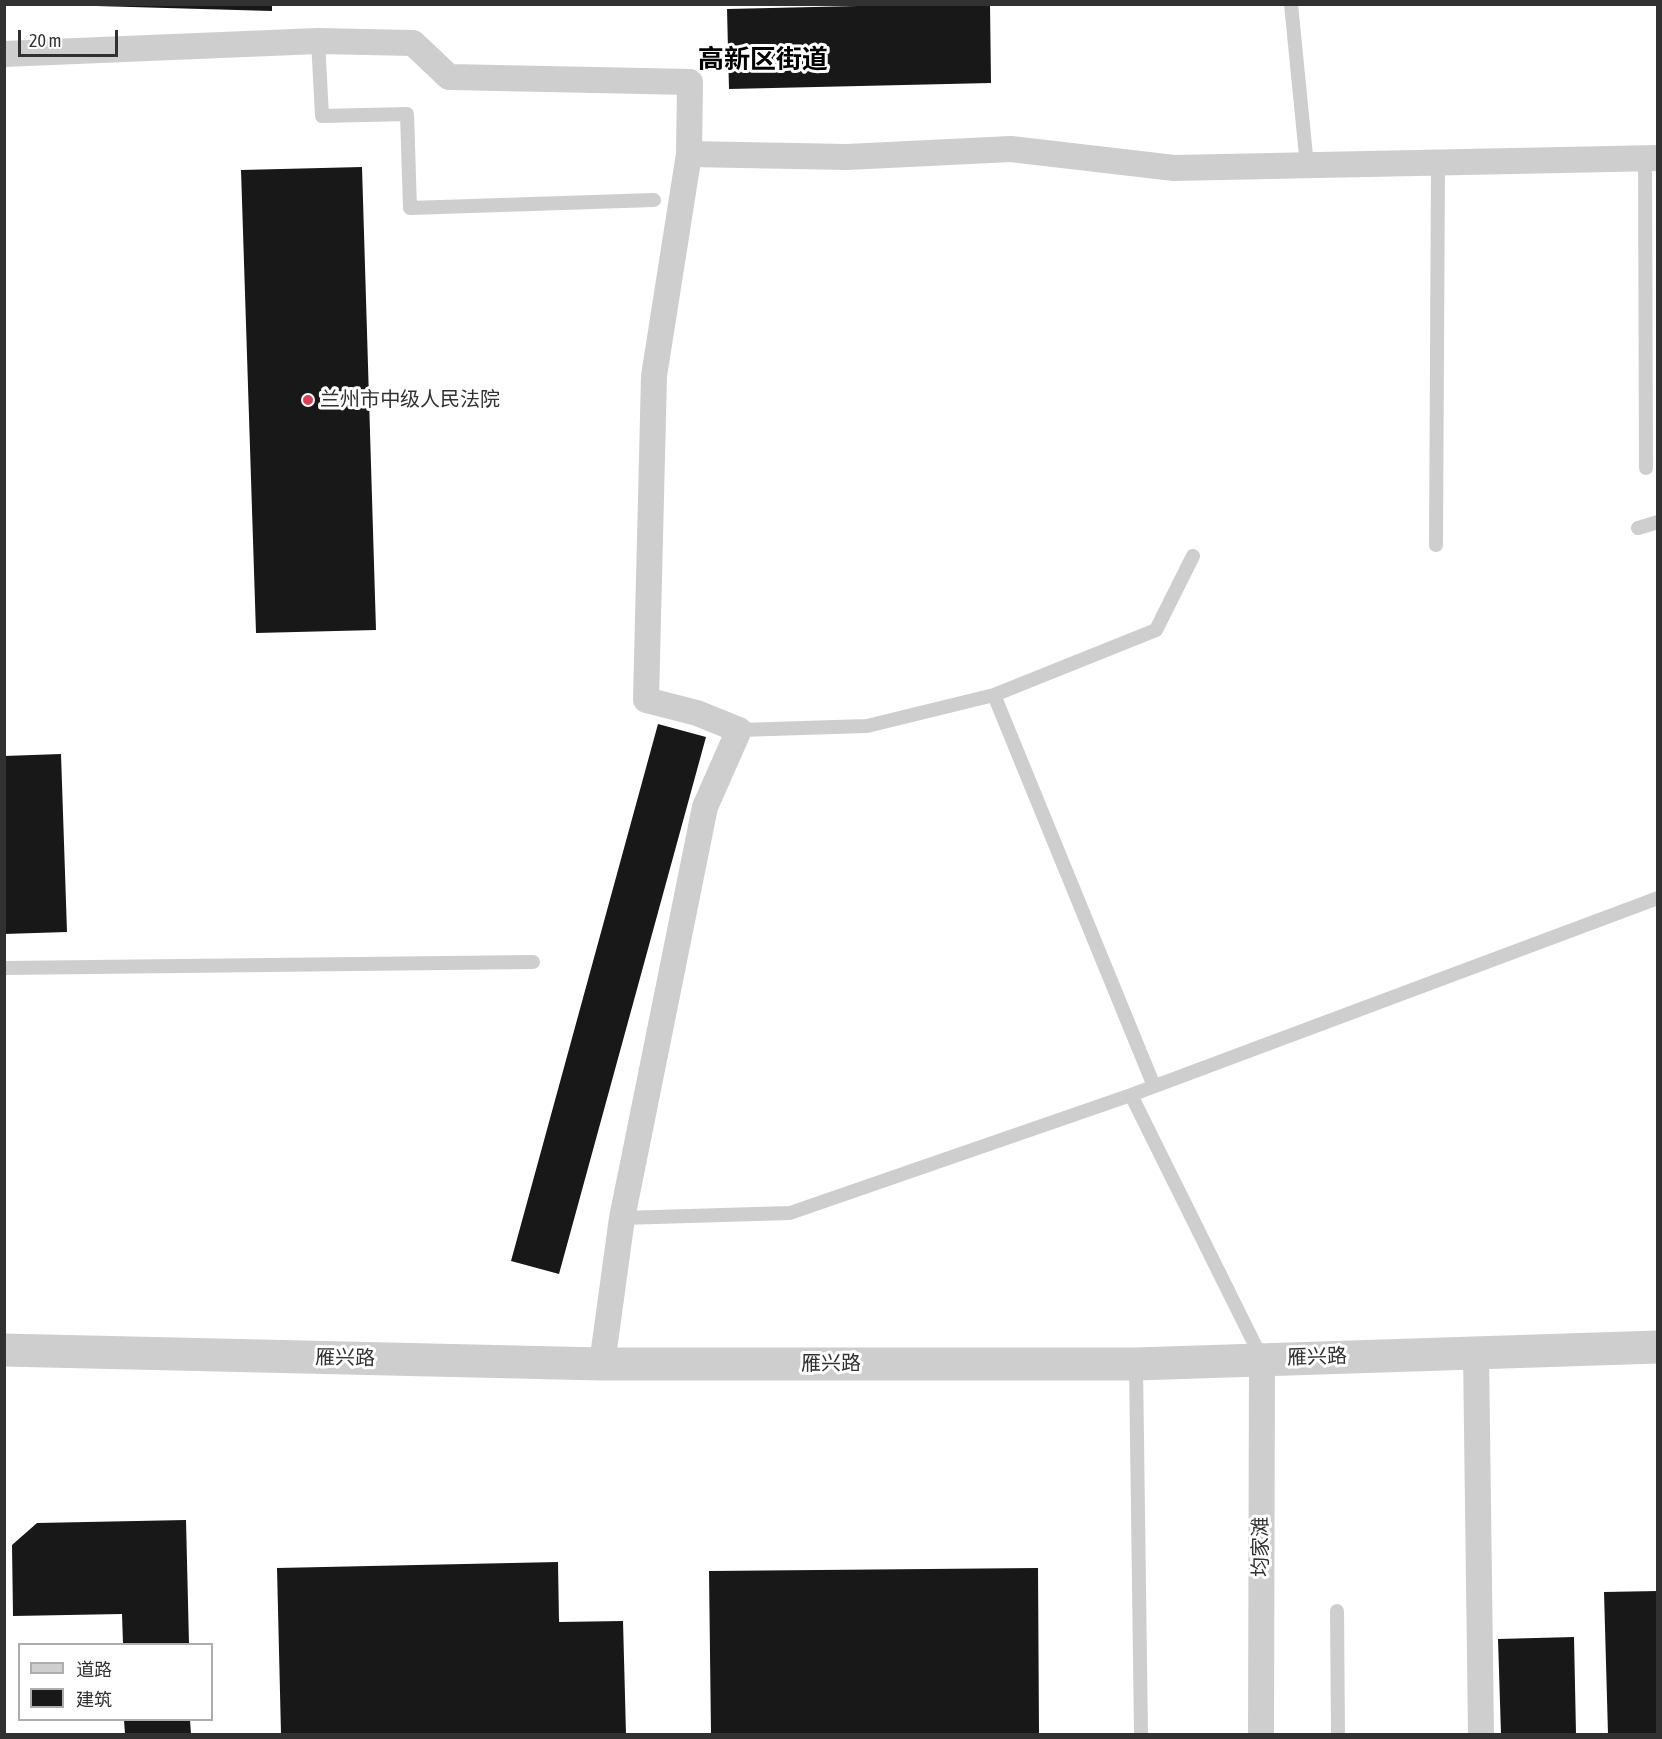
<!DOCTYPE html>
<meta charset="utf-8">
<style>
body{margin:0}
#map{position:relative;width:1662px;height:1739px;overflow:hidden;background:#fff;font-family:"Asap Condensed","Noto Sans SC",sans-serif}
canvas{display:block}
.frame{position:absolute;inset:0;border:6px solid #313131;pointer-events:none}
.legend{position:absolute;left:18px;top:1643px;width:195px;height:78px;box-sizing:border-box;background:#fff;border:2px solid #adadad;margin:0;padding:8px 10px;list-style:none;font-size:18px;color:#313131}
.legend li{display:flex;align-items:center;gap:12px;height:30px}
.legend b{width:30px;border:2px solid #adadad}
.scale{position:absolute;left:18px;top:30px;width:100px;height:27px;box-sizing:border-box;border:3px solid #313131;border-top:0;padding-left:8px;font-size:18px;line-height:21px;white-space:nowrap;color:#313131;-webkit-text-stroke:4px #fff;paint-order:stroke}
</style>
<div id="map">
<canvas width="1662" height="1739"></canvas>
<div class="frame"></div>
<ul class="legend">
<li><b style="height:8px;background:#cecece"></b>道路</li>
<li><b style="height:16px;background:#181818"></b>建筑</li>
</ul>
<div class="scale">20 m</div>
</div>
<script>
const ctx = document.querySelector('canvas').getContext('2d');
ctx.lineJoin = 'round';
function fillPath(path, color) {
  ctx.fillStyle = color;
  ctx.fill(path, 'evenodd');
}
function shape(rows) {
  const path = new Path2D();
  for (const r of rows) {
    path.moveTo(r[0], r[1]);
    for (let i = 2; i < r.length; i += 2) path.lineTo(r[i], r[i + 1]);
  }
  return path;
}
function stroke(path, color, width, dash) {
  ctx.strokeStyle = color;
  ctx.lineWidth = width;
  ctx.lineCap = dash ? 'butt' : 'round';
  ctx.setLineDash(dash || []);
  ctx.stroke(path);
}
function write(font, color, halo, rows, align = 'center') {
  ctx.font = font + ' "Asap Condensed","Noto Sans SC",sans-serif';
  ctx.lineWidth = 6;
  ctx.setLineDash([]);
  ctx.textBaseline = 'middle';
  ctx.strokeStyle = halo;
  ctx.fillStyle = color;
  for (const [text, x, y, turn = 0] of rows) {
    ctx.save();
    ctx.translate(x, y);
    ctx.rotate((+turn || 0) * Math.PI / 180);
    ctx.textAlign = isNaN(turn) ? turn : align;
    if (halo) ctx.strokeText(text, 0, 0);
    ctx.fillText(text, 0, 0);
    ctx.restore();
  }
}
fillPath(shape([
 [96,4,272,4,272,11,96,6],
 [944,4,990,4,991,83,729,89,727,9],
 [362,167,376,630,256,633,241,170],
 [658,724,706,737,559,1274,511,1261],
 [61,754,67,932,4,934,4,756],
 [186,1520,189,1644,123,1644,122,1614,13,1616,12,1545,37,1523],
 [558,1562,559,1622,623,1621,626,1734,281,1734,277,1568],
 [1038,1568,1039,1734,711,1734,709,1571],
 [1658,1591,1658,1734,1608,1734,1604,1592],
 [1574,1637,1576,1734,1501,1734,1498,1639],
 [124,1720,190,1720,191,1734,125,1734]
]), '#181818');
stroke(shape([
 [1291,4,1307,166],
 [318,41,322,116,407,114,410,208,654,200],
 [1645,159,1646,468],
 [1638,528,1658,522],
 [1436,545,1438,163],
 [994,695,1156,630,1193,556],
 [739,730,867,726,994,695,1154,1086],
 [4,968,533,962],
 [622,1218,790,1213,1131,1095],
 [1262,1359,1131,1095,1658,898],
 [1136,1364,1141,1734],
 [1337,1611,1338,1734]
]), '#cecece', 14);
stroke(shape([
 [4,54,318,41,413,43,449,77,690,82,689,154,654,376,646,700,697,713,739,730,705,807,622,1218,602,1364],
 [689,154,847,157,1011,149,1174,168,1658,158],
 [1476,1352,1481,1734],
 [1261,1734,1262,1359]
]), '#cecece', 26);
stroke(shape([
 [4,1350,602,1364,1136,1364,1658,1347]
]), '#cecece', 33);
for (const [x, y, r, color] of [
 [308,400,6,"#da4151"]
]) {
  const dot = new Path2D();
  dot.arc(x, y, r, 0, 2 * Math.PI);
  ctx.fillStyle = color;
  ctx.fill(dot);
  stroke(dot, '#fff', 2);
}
write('20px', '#313131', '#fff', [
 ["兰州市中级人民法院",320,400]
], 'left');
write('20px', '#313131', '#fff', [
 ["雁兴路",1317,1357,-2],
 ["雁兴路",345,1358,1],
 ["雁兴路",831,1364],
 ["均家滩",1261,1547,-90]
]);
write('bold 26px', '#000', '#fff', [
 ["高新区街道",763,60]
]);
</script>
